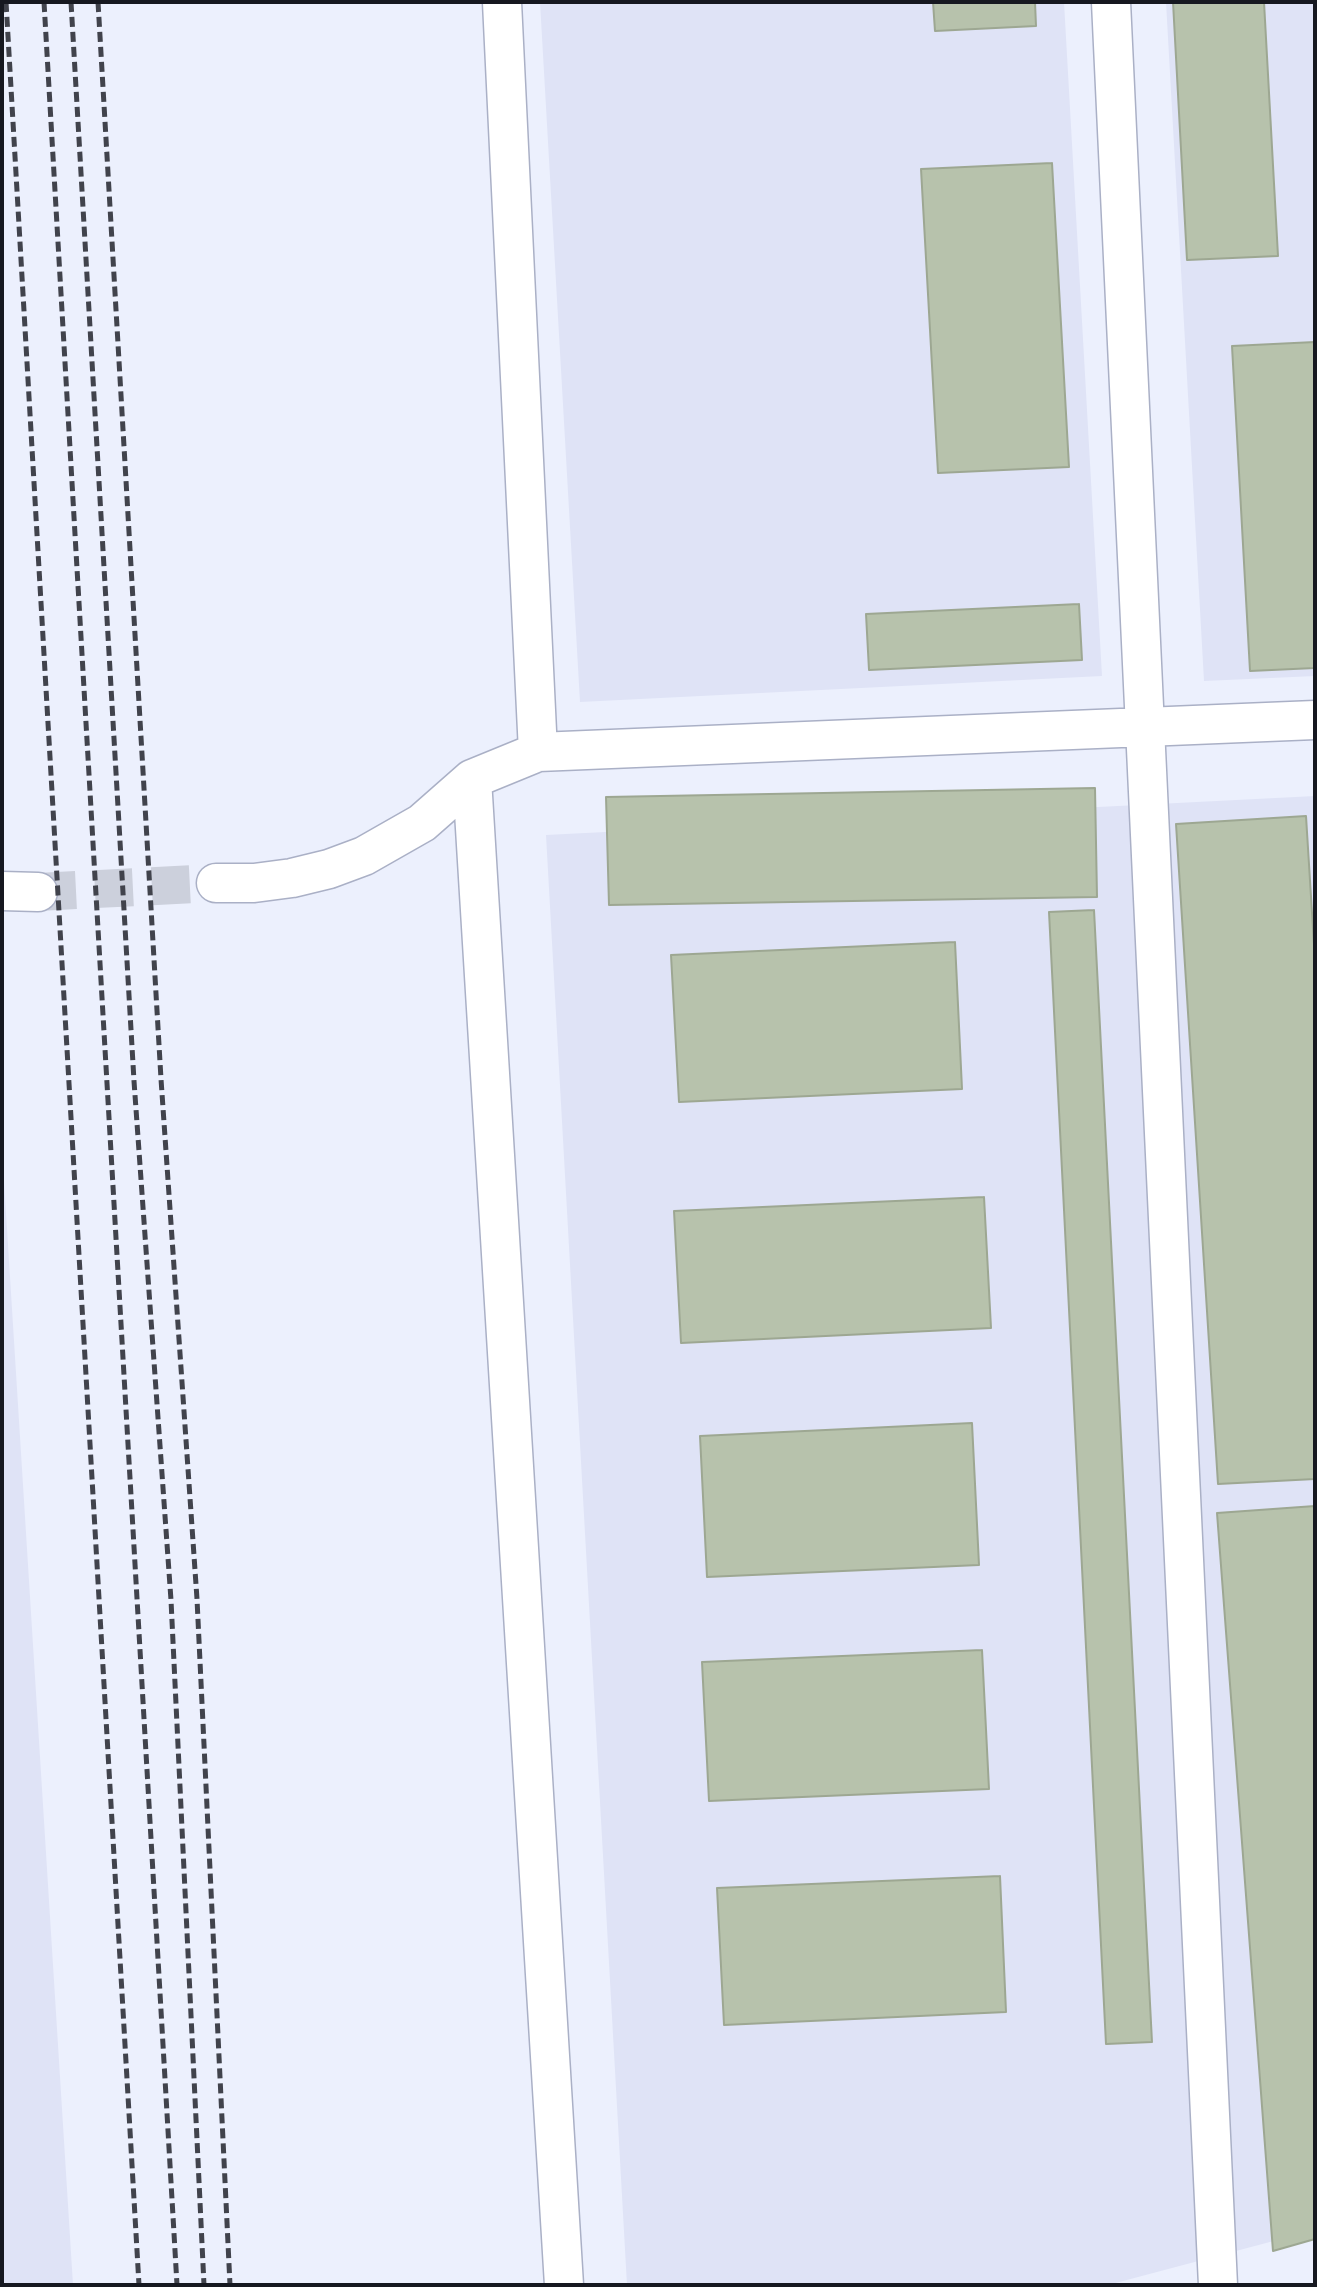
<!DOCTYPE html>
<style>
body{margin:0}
#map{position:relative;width:1317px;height:2287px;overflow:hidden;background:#ecf0fd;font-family:Mulish,sans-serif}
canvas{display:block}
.frame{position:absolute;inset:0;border:4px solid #161820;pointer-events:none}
</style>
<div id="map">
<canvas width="1317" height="2287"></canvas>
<div class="frame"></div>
</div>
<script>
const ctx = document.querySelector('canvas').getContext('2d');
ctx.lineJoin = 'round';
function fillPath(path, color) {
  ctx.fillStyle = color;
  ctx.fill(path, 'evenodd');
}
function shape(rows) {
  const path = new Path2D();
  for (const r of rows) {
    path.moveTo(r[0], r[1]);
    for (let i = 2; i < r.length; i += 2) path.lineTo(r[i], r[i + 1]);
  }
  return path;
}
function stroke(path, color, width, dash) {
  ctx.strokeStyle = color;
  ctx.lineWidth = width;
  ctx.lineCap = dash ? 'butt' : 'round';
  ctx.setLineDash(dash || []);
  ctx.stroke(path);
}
fillPath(shape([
 [540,2,1064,2,1102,676,580,702],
 [1166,2,1315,2,1315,676,1204,681],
 [1315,796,1315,2230,1108,2285,627,2285,546,835],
 [2,1149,73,2285,2,2285]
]), '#dfe3f6');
const building = shape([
 [933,2,1035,2,1036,26,935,31,933,2],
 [1173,2,1264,2,1278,256,1187,260,1173,2],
 [1052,163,1069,467,938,473,921,169,1052,163],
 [1315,342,1315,668,1250,671,1232,346,1315,342],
 [1079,604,1082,660,869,670,866,614,1079,604],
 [1095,788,1097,897,609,905,606,797,1095,788],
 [1306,816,1315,961,1315,1479,1218,1484,1176,824,1306,816],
 [1094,910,1152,2042,1106,2044,1049,912,1094,910],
 [955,942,962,1089,679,1102,671,955,955,942],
 [984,1197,991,1328,681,1343,674,1211,984,1197],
 [972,1423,979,1565,707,1577,700,1436,972,1423],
 [1315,1506,1315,2239,1273,2251,1217,1513,1315,1506],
 [982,1650,989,1789,709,1801,702,1662,982,1650],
 [1000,1876,1006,2012,724,2025,717,1888,1000,1876]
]);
fillPath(building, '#b7c2ac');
stroke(building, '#9da792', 2);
stroke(shape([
 [38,892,216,883]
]), '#ccd0dc', 38, [38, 19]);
const street = shape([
 [502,2,538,752],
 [1111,2,1218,2285],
 [472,779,564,2285],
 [216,883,254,883,292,878,329,869,364,856,422,823,472,779,538,752,1315,720],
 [2,891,38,892]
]);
stroke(street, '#aab0c6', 41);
stroke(street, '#fff', 38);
stroke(shape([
 [6,2,139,2285],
 [44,2,177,2285],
 [71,2,134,1081,171,1600,204,2285],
 [98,2,161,1079,197,1599,230,2285]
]), '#41434c', 5, [10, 5]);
</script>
